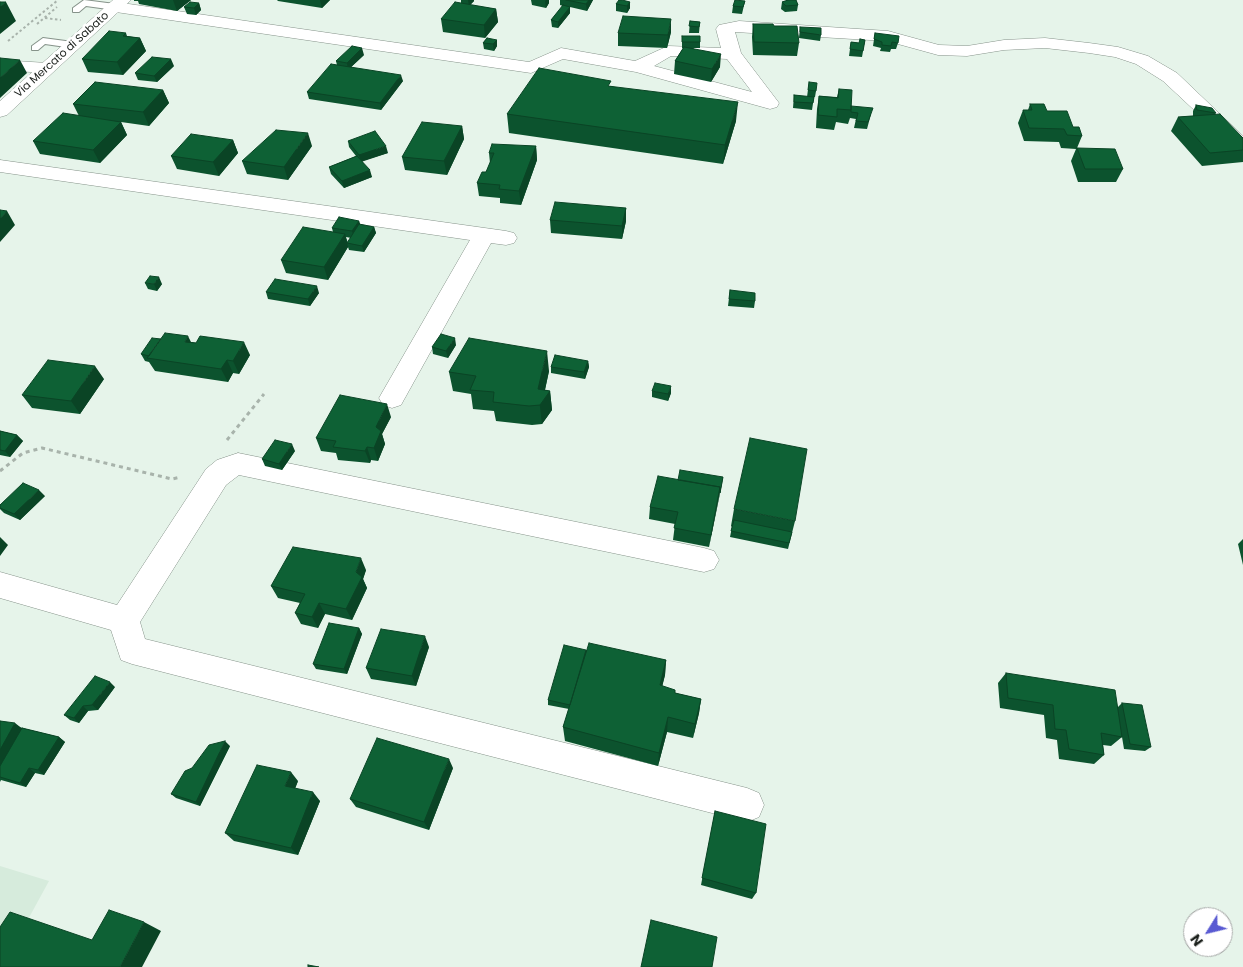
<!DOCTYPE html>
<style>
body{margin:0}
#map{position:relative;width:1243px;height:967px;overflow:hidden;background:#e6f4ea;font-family:Poppins,sans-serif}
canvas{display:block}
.north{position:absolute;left:1183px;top:907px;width:50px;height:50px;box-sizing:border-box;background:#fff;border:1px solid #a4a6a5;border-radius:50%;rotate:234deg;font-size:14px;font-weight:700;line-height:20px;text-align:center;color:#1c211d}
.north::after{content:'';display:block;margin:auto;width:18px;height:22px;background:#595ad2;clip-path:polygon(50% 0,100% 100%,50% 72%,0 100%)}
</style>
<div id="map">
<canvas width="1243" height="967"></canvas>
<div class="north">N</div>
</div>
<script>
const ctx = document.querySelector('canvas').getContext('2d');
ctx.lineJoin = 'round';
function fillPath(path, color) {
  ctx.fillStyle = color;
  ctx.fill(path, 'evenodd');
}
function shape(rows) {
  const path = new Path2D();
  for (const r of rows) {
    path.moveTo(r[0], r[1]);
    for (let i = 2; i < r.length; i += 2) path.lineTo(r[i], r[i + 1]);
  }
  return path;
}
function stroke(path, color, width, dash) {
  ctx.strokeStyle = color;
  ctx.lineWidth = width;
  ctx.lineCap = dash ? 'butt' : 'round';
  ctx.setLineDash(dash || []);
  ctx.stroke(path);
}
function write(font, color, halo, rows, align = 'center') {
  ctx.font = font + ' Poppins,sans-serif';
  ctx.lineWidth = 5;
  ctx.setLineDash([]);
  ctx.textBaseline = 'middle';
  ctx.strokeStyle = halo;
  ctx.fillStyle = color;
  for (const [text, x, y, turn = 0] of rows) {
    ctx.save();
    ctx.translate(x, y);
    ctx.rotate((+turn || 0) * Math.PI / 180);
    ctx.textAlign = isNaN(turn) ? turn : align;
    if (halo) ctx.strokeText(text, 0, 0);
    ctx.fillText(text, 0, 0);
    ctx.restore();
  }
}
fillPath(shape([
 [0,866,49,881,2,967,0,967]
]), '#d6ebdc');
const service = shape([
 [84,0,115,4,119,7,115,10,86,6,79,12,73,12,73,8,84,0],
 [43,38,73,42,77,45,73,48,45,44,38,50,32,50,32,46,43,38]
]);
const minor = shape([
 [115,2,529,62,561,48,635,61,668,46,721,48,716,29,719,25,739,21,888,31,939,45,967,46,1004,40,1045,38,1089,43,1118,47,1148,56,1177,73,1243,136,1243,155,1236,153,1222,136,1163,81,1136,64,1115,57,1089,53,1045,48,1004,50,967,56,938,55,887,41,735,32,741,53,779,103,777,107,770,109,636,72,563,59,531,73,109,11,107,7,109,3,115,2],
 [671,56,727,59,752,92,654,66,671,56],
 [0,60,47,63,53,64,56,68,53,72,47,73,0,70,0,60],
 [0,160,506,231,514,233,517,238,514,243,506,245,491,243,401,405,392,408,383,405,379,398,470,240,0,172,0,160],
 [238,453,704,548,714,551,719,560,714,569,704,572,239,475,226,485,140,622,145,639,747,788,759,793,764,805,759,817,747,822,132,664,121,660,111,630,0,598,0,572,117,605,206,469,217,460,238,453]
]);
const tertiary = shape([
 [113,0,131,0,7,115,0,117,0,101,113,0]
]);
stroke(service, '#86938a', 2);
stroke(minor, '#86938a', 1);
stroke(tertiary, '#86938a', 1);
stroke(shape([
 [45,18,61,20],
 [37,24,57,7],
 [8,41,58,0]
]), '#a8b3ab', 2, [2.5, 2.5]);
stroke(shape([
 [227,440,264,394],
 [0,471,23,453,42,448,172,479,181,477]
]), '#a8b3ab', 3, [4, 4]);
fillPath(service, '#fff');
fillPath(minor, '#fff');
fillPath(tertiary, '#fff');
fillPath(shape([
 [134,0,191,0,177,11,139,4,138,1,134,1],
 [277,0,330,0,322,8,278,1],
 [461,0,474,0,474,1,470,5,496,9,498,22,485,38,443,32,441,19,461,3],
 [531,0,549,0,549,3,546,8,532,5],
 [560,0,593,0,587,11,570,7,570,13,558,28,552,27,551,20,563,6,560,5],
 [787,0,796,0,798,5,797,11,785,12,781,9,782,2,786,1],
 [745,1,742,14,732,13,733,6],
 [630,2,630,8,627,13,616,11,616,4],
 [199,3,201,10,196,15,187,14,184,7],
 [690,21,700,22,699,33,689,33],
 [753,24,774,26,799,43,797,56,753,55,752,37],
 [800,27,821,35,820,41,799,38],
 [671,32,667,48,618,46,618,33],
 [126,33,127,36,140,38,146,51,123,75,88,72,82,59],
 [875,33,898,43,896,49,891,49,890,52,880,51,881,48,873,46],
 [682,36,700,42,700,48,693,48,720,67,711,82,674,74,675,61,683,48,682,48],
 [487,38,497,46,494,51,484,49,483,43],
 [865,40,862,57,849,56,851,42,859,43],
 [364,55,351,67,403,81,381,110,309,99,307,92,337,65,336,61],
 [174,66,157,82,138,80,135,73],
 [809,82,816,91,815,97,814,97,812,110,793,108,794,95,807,97],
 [611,86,736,121,723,164,509,133,507,114],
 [839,89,851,106,871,114,867,129,854,128,856,119,850,118,848,124,836,122,834,130,816,128,817,109,819,96,837,97],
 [163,90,169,103,149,126,121,122,127,135,100,163,40,154,33,141,79,116,73,104],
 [1030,104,1047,111,1073,127,1082,136,1077,148,1123,169,1116,182,1078,182,1071,161,1076,149,1061,148,1059,142,1024,141,1018,123,1023,110,1028,110],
 [1196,105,1216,113,1215,114,1243,138,1243,162,1202,166,1171,131,1178,117,1193,116,1193,111],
 [462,126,464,139,447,175,405,170,402,157],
 [233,140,238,153,219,176,177,169,171,156],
 [348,141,388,153,362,161,372,177,344,188,331,174,329,167,356,156,349,147],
 [312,146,288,180,247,174,242,161],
 [536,146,537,160,521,205,500,203,500,198,479,196,477,183,486,172,490,163,489,153],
 [626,208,626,221,622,239,551,233,550,220],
 [359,221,360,225,374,227,376,233,364,252,349,250,348,247,328,280,286,273,281,260,333,232,332,228],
 [346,237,351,238,348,243],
 [145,283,162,284,157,291,148,289],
 [730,290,755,301,754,308,728,306],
 [266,292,319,293,310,306,268,299],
 [192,342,250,355,239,374,233,373,228,382,155,371,149,362,145,361,141,354],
 [456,345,448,358,433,354,432,347],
 [588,361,589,367,585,379,551,373,551,367],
 [549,371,545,390,550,391,552,410,542,424,532,425,496,421,494,411,473,409,471,394,453,391,449,372],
 [104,379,80,414,32,408,22,395],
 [652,391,671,393,668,401,652,397],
 [391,417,382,434,385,444,378,461,371,460,370,463,338,460,336,453,321,451,316,438],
 [0,431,17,435,23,441,10,457,0,455],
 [295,451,282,470,265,466,262,459],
 [723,477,709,547,673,540,675,524,649,519,650,507,678,480],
 [45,496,20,520,4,513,0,509,0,505],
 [734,509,795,521,788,549,730,537,732,527,731,526],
 [1243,539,1243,565,1238,544],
 [366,570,363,579,367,588,352,620,325,614,318,628,301,624,295,613,300,603,278,598,271,586],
 [359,628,362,634,347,674,316,669,313,664],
 [429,647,416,686,371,679,366,668],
 [586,650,666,660,665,675,662,686,675,693,701,699,699,713,693,738,667,732,658,766,565,741,563,727,569,709,548,705,548,700],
 [1006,673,1118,707,1122,703,1151,747,1145,751,1124,749,1122,737,1111,746,1103,745,1104,755,1094,764,1059,759,1057,740,1046,738,1044,715,1000,708,998,683],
 [115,687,98,710,88,711,79,723,70,720,64,715],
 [0,721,22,728,59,737,65,742,44,775,35,773,26,787,1,780,0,782],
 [230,746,200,806,176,798,171,794,192,768],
 [453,768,429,830,356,807,350,799],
 [298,781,295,789,320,801,298,855,234,841,225,833],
 [715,811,756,893,752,899,701,885]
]), '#0c532e');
fillPath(shape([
 [173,0,191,0,177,11],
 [320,0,330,0,322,8],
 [468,0,474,0,474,1,469,6],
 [546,0,549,0,549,3,546,8,545,1],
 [589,0,593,0,587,11,586,4],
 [6,2,16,21,0,34,0,7],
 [630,2,630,8,627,13,627,6],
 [199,3,201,10,196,15,194,8],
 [570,7,570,13,558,28,558,22],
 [496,9,498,22,485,38,484,25],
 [671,19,671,32,667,48,668,35],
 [140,38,146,51,123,75,117,62],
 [497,40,497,46,494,51,493,44],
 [362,48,364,55,348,70,347,63],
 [721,54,720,67,711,82,712,69],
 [171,59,174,66,157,82,154,76],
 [20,60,27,73,0,98,0,78],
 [401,75,403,81,381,110,380,103],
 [163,90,169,103,149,126,143,112],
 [738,102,736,121,723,164,725,145],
 [121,122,127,135,100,163,93,150],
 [462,126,464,139,447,175,444,161],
 [308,133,312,146,288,180,284,167],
 [233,140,238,153,219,176,213,162],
 [386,146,388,153,361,162,359,155],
 [536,146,537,160,521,205,519,191],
 [370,170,372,177,344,188,342,181],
 [626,208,626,221,622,239,622,226],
 [7,211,15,225,0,242,0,219],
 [359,221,361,227,354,238,352,231],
 [374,227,376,233,364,252,362,246],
 [345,234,348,247,328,280,324,267],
 [159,277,162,284,157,291,154,284],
 [317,286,319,293,310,306,308,299],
 [188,336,195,350,185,342],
 [455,338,456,345,448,358,446,351],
 [244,342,250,355,239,374,233,361],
 [547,351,549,371,542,403,550,391,552,410,542,424,538,389],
 [227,360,233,373,228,382,221,369],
 [588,361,589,367,585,379,584,372],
 [95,366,104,379,80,414,71,401],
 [671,386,671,393,668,401,668,394],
 [387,404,391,417,382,434,385,444,378,461,374,448,376,427],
 [17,435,23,441,10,457,5,451],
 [292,444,295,451,282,470,279,464],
 [367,447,371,460,370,463,365,451],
 [723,477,722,484,709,547,711,535],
 [39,490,45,496,20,520,14,514],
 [0,537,8,545,0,556],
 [361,558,366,570,363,579,367,588,352,620,346,609,356,572],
 [319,603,325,614,318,628,312,617],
 [359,628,362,634,347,674,344,669],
 [425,636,429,647,416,686,412,676],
 [666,660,665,675,659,700,660,685],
 [110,682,115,687,98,710,92,705],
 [701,699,699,713,693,738,695,724],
 [83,706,88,711,79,723,74,718],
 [668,717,667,732,658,766,659,753],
 [15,723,28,733,0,777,0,750],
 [59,737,65,742,44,775,38,770],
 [225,741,230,746,200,806,196,802],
 [449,759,453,768,429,830,424,822],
 [29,768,35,773,26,787,20,783],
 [291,772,298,781,292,795,285,786],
 [313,792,320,801,298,855,291,848],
 [144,922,161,931,142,967,120,967]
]), '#0a4425');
const building = shape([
 [566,0,589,0,586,4,566,0],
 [619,0,622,0,630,2,627,6,616,4,619,0],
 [735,0,745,1,743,7,733,6,735,0],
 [788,0,796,0,798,5,786,6,782,2,788,0],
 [0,2,6,2,0,7,0,2],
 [190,2,199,3,194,8,184,7,190,2],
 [455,2,496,9,484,25,441,19,455,2],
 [563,5,570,7,558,22,551,20,563,5],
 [623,16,671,19,668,35,618,33,623,16],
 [690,21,700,22,699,27,689,26,690,21],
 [753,24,773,24,774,26,797,26,799,43,754,42,753,24],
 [800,27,821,28,821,35,800,32,800,27],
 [109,31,126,33,123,36,140,38,117,62,82,59,109,31],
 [875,33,899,36,898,43,892,42,891,46,882,45,882,42,874,39,875,33],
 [682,36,700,36,700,42,682,42,682,36],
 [487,38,497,40,493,44,483,43,487,38],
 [860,39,865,40,863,51,850,49,851,42,859,43,860,39],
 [352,46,362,48,347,63,336,61,352,46],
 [684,47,721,54,712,69,675,61,684,47],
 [152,57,171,59,154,76,135,73,152,57],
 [0,58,20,60,0,78,0,58],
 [331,64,401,75,380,103,307,92,331,64],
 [539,68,611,81,608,86,738,102,725,145,507,114,539,68],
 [95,82,163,90,143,112,73,104,95,82],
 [809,82,817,83,816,91,808,90,809,82],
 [839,89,852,90,851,110,837,109,837,117,818,115,819,96,838,98,839,89],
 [794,95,814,97,813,103,794,102,794,95],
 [1030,104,1044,104,1047,111,1067,111,1073,127,1079,127,1082,136,1067,135,1064,129,1029,128,1023,110,1032,110,1030,104],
 [1196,105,1212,108,1216,113,1197,110,1196,105],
 [851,106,873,108,868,122,856,121,858,113,851,112,851,106],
 [63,113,121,122,93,150,33,141,63,113],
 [1220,114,1243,138,1243,150,1210,153,1178,117,1220,114],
 [422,122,462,126,444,161,402,157,422,122],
 [276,130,308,133,284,167,242,161,276,130],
 [375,131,386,146,359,155,348,141,375,131],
 [191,134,233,140,213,162,171,156,191,134],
 [492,144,536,146,519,191,499,189,500,185,477,183,482,172,486,172,494,153,489,153,492,144],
 [1077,148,1115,149,1123,169,1085,169,1077,148],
 [357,156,370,170,342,181,329,167,357,156],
 [555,202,626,208,622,226,550,220,555,202],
 [0,210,7,211,0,219,0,210],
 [339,217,359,221,352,231,332,228,339,217],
 [359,224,374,227,362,246,347,243,359,224],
 [303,227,345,234,324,267,281,260,303,227],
 [150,276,159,277,154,284,145,283,150,276],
 [275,279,317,286,308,299,266,292,275,279],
 [730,290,755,293,755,301,729,299,730,290],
 [165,333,188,336,185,342,196,343,200,336,244,342,233,361,227,360,221,369,147,358,165,333],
 [441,334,455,338,446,351,432,347,441,334],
 [152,338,161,339,149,356,141,354,152,338],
 [469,338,547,351,538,389,550,391,540,405,529,406,493,402,494,392,470,390,476,376,449,372,469,338],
 [555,355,588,361,584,372,551,367,555,355],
 [48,360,95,366,71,401,22,395,48,360],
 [655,383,671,386,668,394,652,391,655,383],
 [340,395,387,404,376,427,381,431,374,448,367,447,365,451,333,447,336,441,316,438,340,395],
 [0,431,17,435,5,451,0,450,0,431],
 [750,438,807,449,795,521,734,509,750,438],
 [275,440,292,444,279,464,262,459,275,440],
 [680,470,723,477,720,493,720,487,678,480,680,470],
 [658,476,720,487,711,535,674,528,678,512,650,507,658,476],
 [23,483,39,490,14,514,0,508,0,505,23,483],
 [734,520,792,532,789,543,731,531,734,520],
 [293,547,361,558,356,572,362,577,346,609,319,603,312,617,295,613,305,594,271,586,293,547],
 [329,623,359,628,344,669,313,664,329,623],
 [381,629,425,636,412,676,366,668,381,629],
 [589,643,666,660,660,685,675,690,675,693,701,699,695,724,668,717,659,753,563,727,589,643],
 [564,645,586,650,570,705,548,700,564,645],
 [1006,673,1115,690,1122,737,1101,733,1104,755,1069,749,1066,730,1055,729,1053,705,1008,698,1006,673],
 [95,676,110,682,92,705,83,706,74,718,64,715,95,676],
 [1122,703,1142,705,1151,747,1130,744,1122,703],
 [0,721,15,723,0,750,0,721],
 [22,728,59,737,38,770,29,768,20,783,0,777,0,766,22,728],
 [377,738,449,759,424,822,350,799,377,738],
 [225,741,196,802,171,794,185,771,192,768,209,745,225,741],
 [257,765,291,772,285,786,313,792,291,848,225,833,257,765],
 [715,811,766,824,756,893,702,878,715,811],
 [109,910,144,922,120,967,0,967,0,927,10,912,92,940,109,910],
 [651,920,717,937,712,967,641,967,651,920],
 [308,965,319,967,308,967,308,965]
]);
fillPath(building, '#0e6135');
stroke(building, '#0a4425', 1);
write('11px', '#1c211d', '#fff', [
 ["Via Mercato di Sabato",62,55,-42]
]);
</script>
